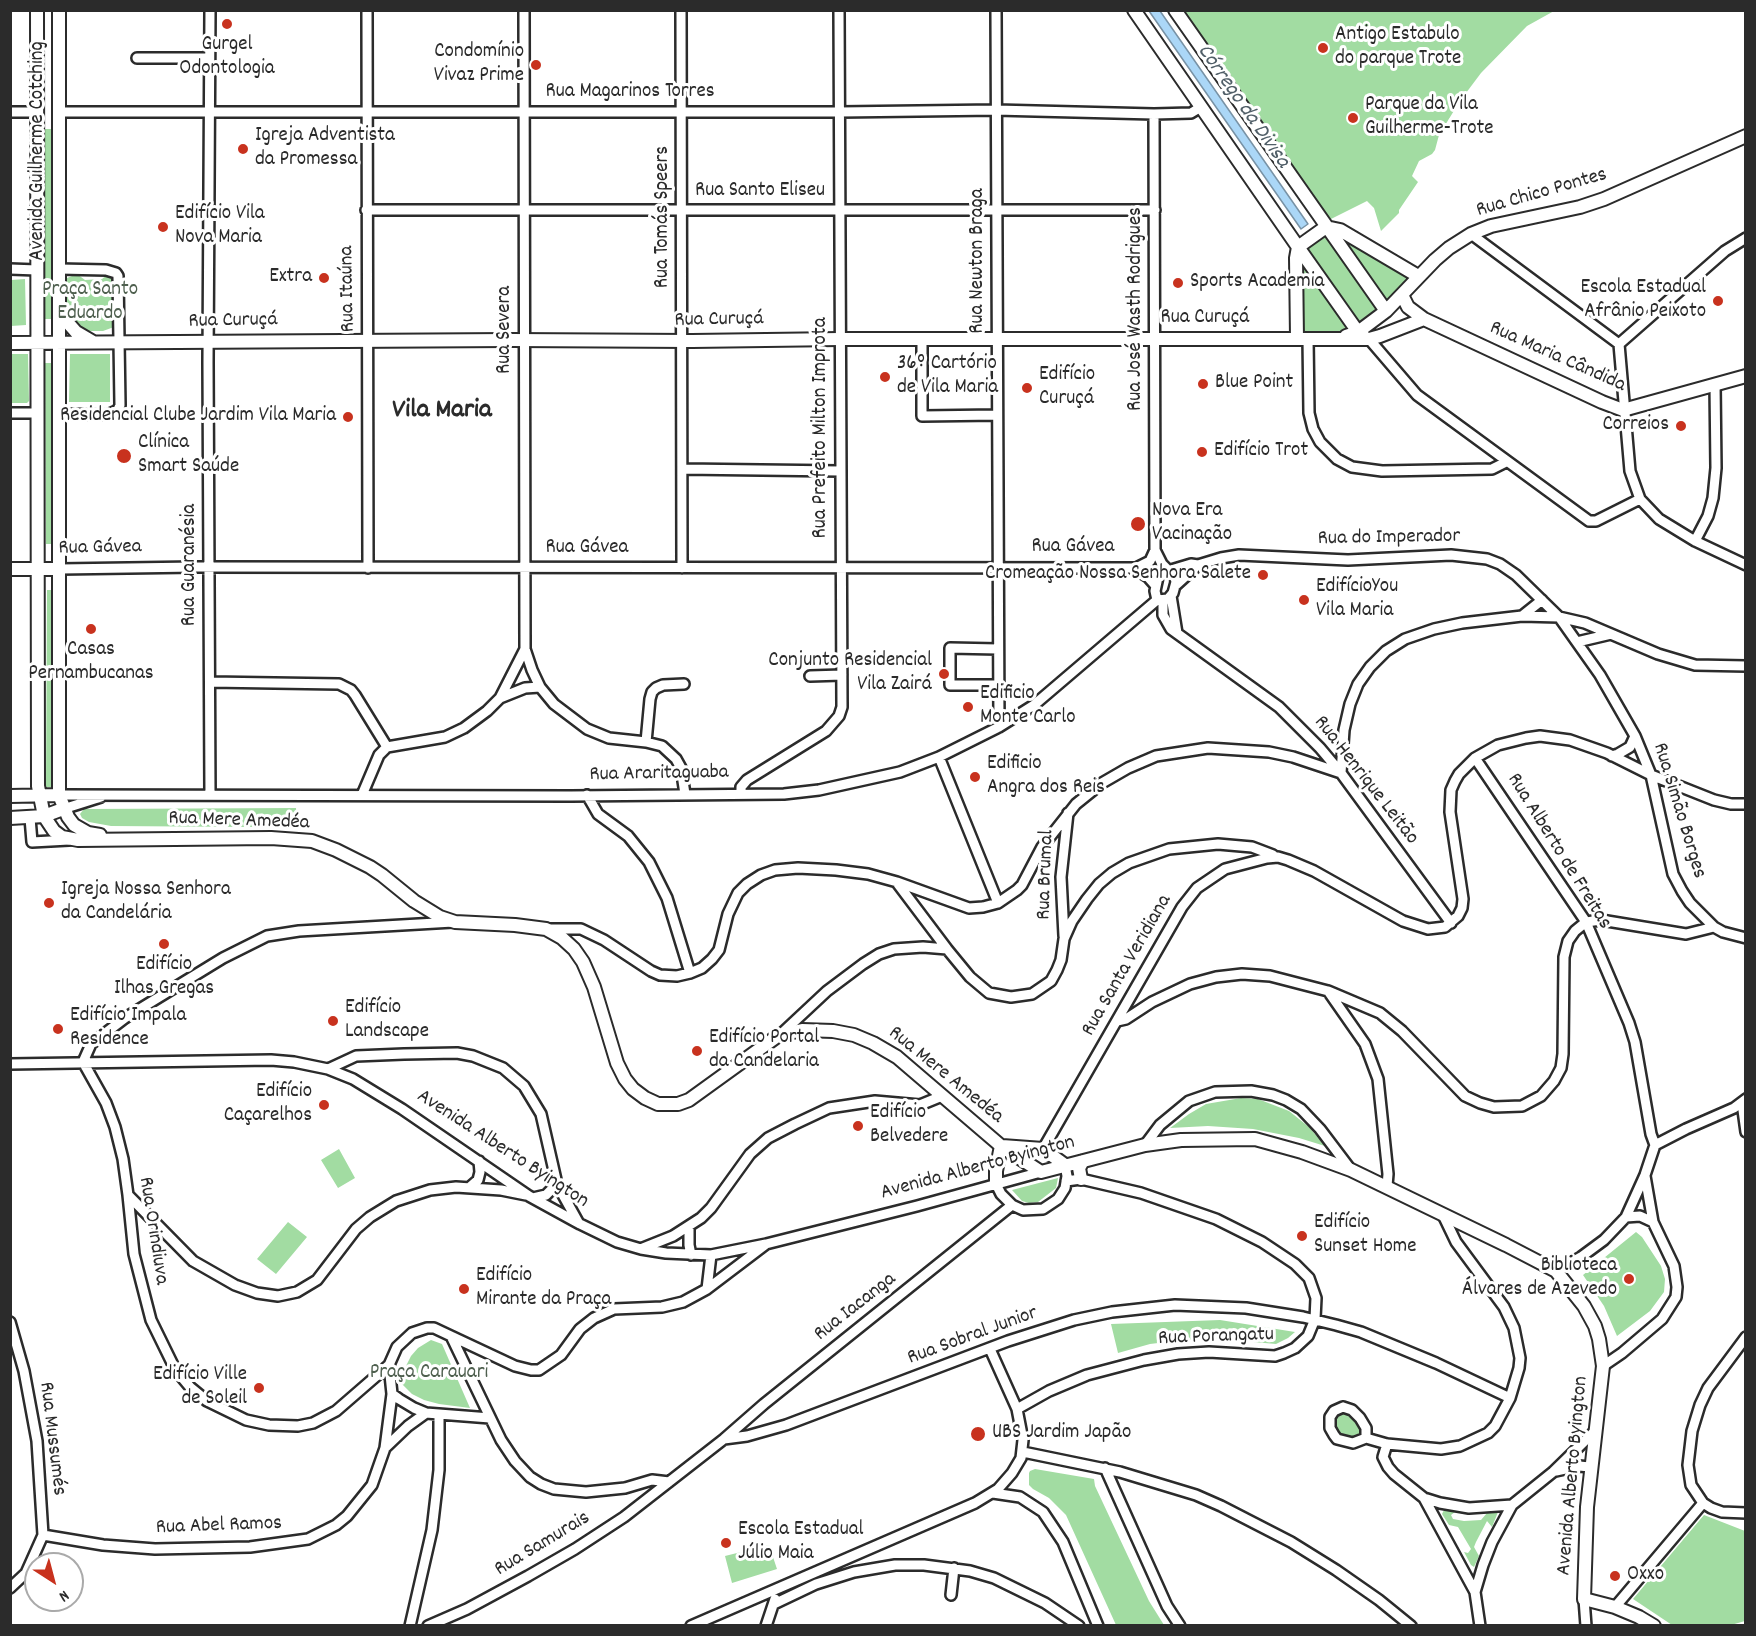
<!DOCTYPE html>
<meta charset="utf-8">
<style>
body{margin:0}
#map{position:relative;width:1756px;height:1636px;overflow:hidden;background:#fff;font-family:Dekko,sans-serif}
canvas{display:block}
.frame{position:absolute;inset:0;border:12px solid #2b2b2b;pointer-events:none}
.north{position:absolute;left:24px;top:1552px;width:60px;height:60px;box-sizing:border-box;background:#fff;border:2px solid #aaa;border-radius:50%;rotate:144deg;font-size:16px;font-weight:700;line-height:24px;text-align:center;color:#2b2b2b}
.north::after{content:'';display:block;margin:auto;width:21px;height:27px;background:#c8321e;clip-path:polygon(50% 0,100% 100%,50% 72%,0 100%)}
</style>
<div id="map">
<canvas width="1756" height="1636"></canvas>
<div class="frame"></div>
<div class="north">N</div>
</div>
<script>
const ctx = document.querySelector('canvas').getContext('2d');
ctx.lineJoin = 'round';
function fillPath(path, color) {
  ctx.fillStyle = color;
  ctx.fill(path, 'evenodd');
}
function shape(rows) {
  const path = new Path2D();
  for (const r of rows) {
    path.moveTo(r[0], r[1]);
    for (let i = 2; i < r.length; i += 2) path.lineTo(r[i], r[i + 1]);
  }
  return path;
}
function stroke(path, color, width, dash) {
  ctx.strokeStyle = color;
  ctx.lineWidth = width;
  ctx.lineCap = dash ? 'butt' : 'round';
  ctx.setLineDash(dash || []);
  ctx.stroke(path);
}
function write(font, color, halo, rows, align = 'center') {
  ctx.font = font + ' Dekko,sans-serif';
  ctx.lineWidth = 6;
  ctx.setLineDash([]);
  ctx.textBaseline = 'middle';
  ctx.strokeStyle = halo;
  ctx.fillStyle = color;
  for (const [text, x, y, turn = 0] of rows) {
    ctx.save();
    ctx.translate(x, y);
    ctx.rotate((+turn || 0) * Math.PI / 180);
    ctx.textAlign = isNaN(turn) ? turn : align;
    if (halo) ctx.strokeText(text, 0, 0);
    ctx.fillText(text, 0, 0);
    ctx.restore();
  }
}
fillPath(shape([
 [1183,11,1554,11,1527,26,1481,73,1460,101,1439,135,1435,150,1432,154,1419,161,1412,176,1418,182,1399,210,1399,213,1381,231,1374,208,1367,201,1329,220],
 [45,129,51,129,51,319,45,319],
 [1325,232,1335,233,1413,277,1369,320,1340,334,1301,334,1300,255,1304,247],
 [77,274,85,280,102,279,108,274,113,277,116,281,114,327,103,331,88,331,75,323,71,317,66,304,67,278],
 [25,279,26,325,11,326,11,280],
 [11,354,28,354,29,401,27,403,11,403],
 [70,354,110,354,110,402,69,402],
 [45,363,51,363,51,544,46,544],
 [47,590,52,590,51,787,46,787],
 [296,808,297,821,294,824,253,827,111,826,89,822,82,818,80,814,84,809],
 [1241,1098,1258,1099,1289,1111,1309,1127,1325,1146,1299,1138,1253,1129,1208,1126,1170,1128,1189,1114,1206,1104],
 [339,1149,355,1178,338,1188,321,1160],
 [1058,1178,1056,1188,1038,1202,1029,1203,1022,1201,1012,1190],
 [288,1222,307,1237,276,1274,257,1259],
 [1636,1232,1642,1237,1661,1266,1665,1279,1664,1292,1650,1311,1617,1336,1604,1306,1583,1275],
 [1220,1320,1295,1332,1288,1338,1276,1344,1219,1339,1183,1340,1150,1344,1118,1353,1111,1324],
 [431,1340,442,1344,470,1408,439,1404,424,1400,412,1394,402,1384,401,1379,403,1372,411,1356,418,1348],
 [1349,1410,1364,1428,1363,1435,1358,1440,1339,1436,1333,1427,1334,1416,1337,1412],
 [1035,1469,1094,1479,1095,1486,1149,1601,1164,1625,1116,1625,1066,1515,1049,1498,1033,1489,1029,1485,1029,1473,1030,1471],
 [1444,1510,1455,1512,1451,1515,1453,1519,1464,1521,1481,1520,1487,1513,1498,1512,1492,1527,1487,1521,1476,1542,1474,1547,1479,1556,1474,1567,1471,1565,1464,1552,1468,1553,1471,1549,1458,1527,1449,1525,1442,1514],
 [1704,1515,1745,1531,1745,1621,1731,1625,1672,1625,1633,1599],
 [769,1545,777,1569,732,1583,725,1556]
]), '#a2dca2');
const water = shape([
 [1149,11,1160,11,1308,224,1301,229,1149,11]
]);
fillPath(water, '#abd7f7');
stroke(water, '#7892a5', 1.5);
const minor = shape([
 [210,10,208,362,210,795],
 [367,10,368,568],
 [524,10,525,649,532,670,540,687,554,704,587,729,609,738,646,742,662,746,676,759,681,768,685,794],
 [681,10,682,568],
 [996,10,999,727],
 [137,58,209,58],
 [10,112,37,112],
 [59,112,840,112,996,110,1154,114,1191,113,1201,107],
 [1154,114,1155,550,1162,564,1175,577,1176,582,1173,593,1168,599,1157,600],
 [366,210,1155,210],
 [1471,234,1619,344],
 [10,269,37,270],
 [59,269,106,270,116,273,118,276,120,405,118,410,107,415,59,414],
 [1308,338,1309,413,1313,429,1320,442,1337,459,1352,467,1382,471,1492,469,1506,462],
 [922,339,922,416,997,415],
 [1369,339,1417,395,1589,521,1596,521,1640,499],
 [1619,344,1630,471,1640,499,1659,519,1695,541,1746,565],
 [1619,344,1725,251,1746,238],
 [10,413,37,413],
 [683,469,840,471],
 [1695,541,1708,516,1713,498,1716,468,1715,384],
 [1136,568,1150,561,1155,550],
 [60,569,196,567,1134,568,1148,577,1156,586],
 [1175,586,1198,565],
 [1171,596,1177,633],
 [1157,600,1155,591,1158,577,1161,573,1191,564,1198,565,1221,558,1239,555,1348,560,1451,555,1487,559,1500,564,1516,575,1559,617,1600,675,1635,736,1651,775,1673,874,1682,891,1690,903,1714,927,1723,932,1746,938],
 [1163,600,1163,615,1171,629,1279,707,1320,748,1341,773,1451,923],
 [1522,616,1542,600],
 [1577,642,1611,634],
 [998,649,950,648,950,685,999,685],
 [810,676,842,675],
 [210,682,339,684,351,690,355,695,387,747],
 [500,698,525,688,540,687],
 [646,742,650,699,652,692,656,688,663,685,684,684],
 [1612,756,1618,754,1630,747,1635,736],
 [939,757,998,903],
 [1475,758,1586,922,1629,1023,1635,1042,1651,1134,1655,1145,1645,1175,1626,1217,1604,1240,1581,1257,1556,1271],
 [741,793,741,787,747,780,826,731,839,716,842,707,839,10],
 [59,795,571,796,784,794,819,790,900,772,939,757,999,727,1034,705,1157,600],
 [362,795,379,755,387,747,445,737,464,728,487,711,500,698,525,649],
 [587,795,598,814,628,836,649,862,667,898,690,973],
 [63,809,101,797],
 [30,818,32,842,69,840],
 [898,884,947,949],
 [546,929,581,929,604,940,651,971,660,975,677,976,690,973,702,968,712,959,719,950,728,914,738,893,747,884,761,875,775,870,798,868,836,870,868,874,897,882,969,908,983,907,998,903,1017,890,1022,885,1042,847,1076,804,1102,783,1128,768,1156,756,1208,748,1269,752,1293,757,1341,773,1344,730,1350,704,1358,684,1370,667,1386,651,1405,639,1434,629,1462,623,1522,616,1559,617,1585,623,1658,654,1695,665,1746,666],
 [1064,936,1061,877,1068,813],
 [1328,991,1365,1044,1378,1079,1388,1174,1387,1186],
 [1117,1021,1126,1019,1152,1002,1190,984,1216,977,1242,974,1270,976,1328,991,1380,1013,1402,1031,1465,1096,1480,1103,1494,1107,1522,1106,1541,1096,1554,1081,1561,1068,1563,1054,1564,957,1568,941,1575,931,1586,922,1601,920,1686,934,1714,927],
 [781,1034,827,991,863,964,879,954,894,949,923,947,947,949,970,977,989,993,1011,997,1032,994,1051,981,1057,970,1061,960,1064,939,1072,921,1087,899,1099,884,1112,873,1129,863,1169,849,1218,844,1252,847,1273,855],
 [10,1064,271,1060,294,1062,328,1069,353,1079,402,1109,529,1196,580,1224,617,1242,641,1249,666,1253,711,1255,766,1244,917,1206,1041,1172],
 [328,1069,356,1056,404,1054,457,1053,473,1056,503,1068,524,1086,541,1114,557,1184,578,1222],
 [1742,1103,1746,1132],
 [1145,1145,1160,1125,1189,1101,1215,1092,1251,1091,1273,1095,1286,1100,1301,1109,1320,1129,1351,1170],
 [1655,1145,1686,1129,1734,1108,1746,1099],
 [1043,1149,1182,907,1197,888,1225,869,1267,858,1278,857,1288,860,1314,871,1403,921,1428,929,1445,927,1458,916,1462,908,1463,899,1450,812,1451,790,1455,781,1459,774,1475,758,1498,745,1526,738,1540,736,1570,740,1607,753,1651,775,1714,800,1731,804,1746,804],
 [996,1184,1001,1194,1012,1205,1023,1210,1043,1209,1058,1199,1065,1188,1067,1176,1065,1165],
 [470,1187,478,1180,480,1172,479,1161],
 [128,1195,193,1261,235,1285,257,1293,278,1296,297,1292,317,1280,356,1229,370,1217,396,1201,430,1190,456,1187,501,1190,526,1195],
 [533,1198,546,1195,557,1184],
 [1626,1217,1640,1216,1653,1222],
 [689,1226,689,1245,691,1255],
 [643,1248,673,1236,701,1218,711,1208,750,1154,768,1138,795,1124,829,1108,875,1101,920,1105,942,1096],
 [707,1289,711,1255],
 [10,1322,24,1371,37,1441,43,1535,26,1573,10,1588],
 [451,1336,515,1366,531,1370,539,1370,561,1355,580,1329,594,1318,614,1309,662,1307,683,1302,707,1289,765,1245],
 [1746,1337,1708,1388,1700,1405,1692,1431,1688,1465,1691,1485,1703,1503,1711,1508,1722,1512,1746,1513],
 [389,1365,336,1411,313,1423,298,1426,269,1425,246,1420,207,1401,190,1387,175,1369,151,1320,134,1254,128,1195,123,1159,115,1127,106,1103,83,1062,91,1044,125,1018,223,958,267,936,299,931,453,922],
 [1603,1366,1622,1353,1662,1319,1676,1297,1677,1287,1674,1266,1653,1222,1645,1176],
 [1343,1407,1352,1410,1360,1418,1366,1428,1366,1438,1353,1443,1337,1439,1334,1435,1330,1428,1330,1417,1334,1411,1343,1407],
 [1017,1409,1049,1391,1087,1375,1144,1360,1178,1354,1209,1352,1275,1356,1284,1353,1295,1348,1308,1336,1315,1319,1316,1298,1309,1278,1295,1264,1262,1242,1216,1219,1141,1193,1081,1179,1066,1181],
 [490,1418,426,1413,414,1408,399,1399,392,1394,389,1365,397,1347,412,1333,427,1328,434,1328,451,1336,501,1440,515,1461,530,1477,541,1484,554,1489,586,1492,625,1488,652,1480,669,1482],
 [1366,1438,1387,1444,1441,1449,1460,1446,1488,1433,1495,1426,1510,1398,1519,1368,1520,1358,1514,1328,1504,1307,1456,1242,1443,1215],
 [724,1439,747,1436,786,1425,1008,1341,1074,1320,1112,1312,1175,1305,1246,1308,1303,1317,1336,1325,1361,1332,1436,1363,1510,1398],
 [1387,1444,1383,1457,1388,1467,1394,1474,1424,1498,1440,1503,1469,1508,1512,1505],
 [385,1448,408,1426,426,1413],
 [1023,1452,1120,1472,1196,1495,1221,1506,1291,1542,1336,1570,1379,1600,1411,1626],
 [1105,1468,1167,1606,1180,1626],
 [1556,1471,1579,1466,1590,1467],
 [993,1493,1020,1497,1043,1512,1063,1542,1098,1626],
 [1424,1498,1475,1592,1480,1626],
 [43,1535,103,1545,155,1549,250,1547,308,1539,336,1525,347,1516,372,1485,385,1448,392,1394],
 [1475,1592,1483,1565,1492,1542,1512,1505,1553,1472,1594,1432],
 [951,1595,954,1568],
 [1584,1599,1586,1626],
 [774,1604,816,1584,854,1572,895,1565,924,1565,970,1571,994,1578,1045,1603,1079,1626],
 [1615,1607,1703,1503],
 [410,1626,432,1530,439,1470,439,1415],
 [428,1626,467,1609,528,1576,575,1549,624,1517,724,1439,764,1404,1012,1205],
 [691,1626,975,1503,998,1489,1012,1473,1021,1458,1023,1440,1017,1409,990,1349],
 [766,1626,775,1599]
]);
const major = shape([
 [37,10,38,786,44,816,54,831,62,837,78,840,271,838,312,841,336,850,370,867,382,875,414,901,440,917,455,922,515,925,546,929,562,938,574,949,583,962,594,987,617,1063,625,1079,633,1089,645,1098,658,1104,678,1104,689,1100,779,1035,802,1030,833,1031,854,1035,873,1043,897,1057,1001,1146,1041,1172,1145,1145,1181,1140,1255,1139,1302,1152,1351,1170,1506,1245,1556,1271,1584,1306,1595,1326,1599,1339,1603,1366,1587,1507,1584,1599,1615,1607,1639,1617,1654,1626],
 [59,10,59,795,68,817,74,825,88,833,100,835],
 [1134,10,1298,247,1358,332,1363,335],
 [1175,10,1386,311],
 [1402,295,1408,307,1424,319,1602,402,1623,410,1746,376],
 [59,310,62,316,76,332,93,342],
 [1346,336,1358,332,1386,311,1435,260,1449,248,1471,234,1491,226,1580,207,1604,199,1746,136],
 [1297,338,1296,258,1298,247,1326,227,1340,230,1418,276],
 [10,343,511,340,692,341,840,339,1369,339,1380,336,1424,319],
 [10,569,60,569],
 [10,796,59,795],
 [10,818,44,816,63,809],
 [1002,1146,1043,1149,1065,1165],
 [1081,1179,1079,1168,1083,1161],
 [996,1184,996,1171,1001,1146]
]);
stroke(minor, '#2b2b2b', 14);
stroke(major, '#2b2b2b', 16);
stroke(minor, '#fff', 9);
stroke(major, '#fff', 12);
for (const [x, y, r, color] of [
 [227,24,6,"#c8321e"],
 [1323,48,6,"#c8321e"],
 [536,65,6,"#c8321e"],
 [1353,118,6,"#c8321e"],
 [243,149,6,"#c8321e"],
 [163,227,6,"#c8321e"],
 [324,278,6,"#c8321e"],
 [1178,283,6,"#c8321e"],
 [1718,301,6,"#c8321e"],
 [885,377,6,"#c8321e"],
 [1203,384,6,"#c8321e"],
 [1027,388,6,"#c8321e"],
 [348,417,6,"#c8321e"],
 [1681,426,6,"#c8321e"],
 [1202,452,6,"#c8321e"],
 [124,456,8,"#c8321e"],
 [1138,524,8,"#c8321e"],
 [1263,575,6,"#c8321e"],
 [1304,600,6,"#c8321e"],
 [91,629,6,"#c8321e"],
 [944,674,6,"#c8321e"],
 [968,707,6,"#c8321e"],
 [975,777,6,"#c8321e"],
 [49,903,6,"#c8321e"],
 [164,944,6,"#c8321e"],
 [333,1021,6,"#c8321e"],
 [58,1029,6,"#c8321e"],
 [697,1051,6,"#c8321e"],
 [324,1105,6,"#c8321e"],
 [858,1126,6,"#c8321e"],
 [1302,1236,6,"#c8321e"],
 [1629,1279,6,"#c8321e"],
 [464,1289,6,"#c8321e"],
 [259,1388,6,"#c8321e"],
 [978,1434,8,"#c8321e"],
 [726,1543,6,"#c8321e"],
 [1615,1576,6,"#c8321e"]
]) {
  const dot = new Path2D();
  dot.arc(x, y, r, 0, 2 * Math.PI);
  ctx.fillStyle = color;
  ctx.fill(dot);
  stroke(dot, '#fff', 2);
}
write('21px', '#2b2b2b', '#fff', [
 ["Antigo Estabulo",1335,36],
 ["do parque Trote",1335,60],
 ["Gurgel",227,46,"center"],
 ["Odontologia",227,70,"center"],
 ["Condomínio",524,53,"right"],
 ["Vivaz Prime",524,77,"right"],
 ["Parque da Vila",1365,106],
 ["Guilherme-Trote",1365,130],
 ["Igreja Adventista",255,137],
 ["da Promessa",255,161],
 ["Edifício Vila",175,215],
 ["Nova Maria",175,239],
 ["Extra",312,278,"right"],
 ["Sports Academia",1190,283],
 ["Escola Estadual",1706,289,"right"],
 ["Afrânio Peixoto",1706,313,"right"],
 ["36º Cartório",897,365],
 ["de Vila Maria",897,389],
 ["Edifício",1039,376],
 ["Curuçá",1039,400],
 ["Blue Point",1215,384],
 ["Residencial Clube Jardim Vila Maria",336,417,"right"],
 ["Correios",1669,426,"right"],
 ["Clínica",138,444],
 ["Smart Saúde",138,468],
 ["Edifício Trot",1214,452],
 ["Nova Era",1152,512],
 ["Vacinação",1152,536],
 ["Cromeação Nossa Senhora Salete",1251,575,"right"],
 ["EdifícioYou",1316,588],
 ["Vila Maria",1316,612],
 ["Casas",91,651,"center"],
 ["Pernambucanas",91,675,"center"],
 ["Conjunto Residencial",932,662,"right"],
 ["Vila Zairá",932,686,"right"],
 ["Edificio",980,695],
 ["Monte Carlo",980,719],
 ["Edificio",987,765],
 ["Angra dos Reis",987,789],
 ["Igreja Nossa Senhora",61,891],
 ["da Candelária",61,915],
 ["Edifício",164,966,"center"],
 ["Ilhas Gregas",164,990,"center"],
 ["Edifício",345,1009],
 ["Landscape",345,1033],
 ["Edifício Impala",70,1017],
 ["Residence",70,1041],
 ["Edifício Portal",709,1039],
 ["da Candelaria",709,1063],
 ["Edifício",312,1093,"right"],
 ["Caçarelhos",312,1117,"right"],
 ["Edifício",870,1114],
 ["Belvedere",870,1138],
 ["Edifício",1314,1224],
 ["Sunset Home",1314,1248],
 ["Biblioteca",1617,1267,"right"],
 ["Álvares de Azevedo",1617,1291,"right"],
 ["Edifício",476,1277],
 ["Mirante da Praça",476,1301],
 ["Edifício Ville",247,1376,"right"],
 ["de Soleil",247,1400,"right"],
 ["UBS Jardim Japão",992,1434],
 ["Escola Estadual",738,1531],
 ["Júlio Maia",738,1555],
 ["Oxxo",1627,1576]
], 'left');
write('21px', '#2b2b2b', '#fff', [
 ["Rua Magarinos Torres",630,93],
 ["Avenida Guilherme Cotching",39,151,-90],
 ["Rua Santo Eliseu",760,192],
 ["Rua Chico Pontes",1542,194,-16],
 ["Rua Tomás Speers",664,217,-90],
 ["Rua Newton Braga",979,261,-90],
 ["Rua Itaúna",349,289,-91],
 ["Rua José Wasth Rodrigues",1137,309,-90],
 ["Rua Curuçá",1205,319],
 ["Rua Curuçá",719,321,-1],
 ["Rua Curuçá",233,322,-1],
 ["Rua Severa",506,330,-90],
 ["Rua Maria Cândida",1557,358,24],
 ["Rua Prefeito Milton Improta",822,428,-90],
 ["Rua do Imperador",1389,539,-1],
 ["Rua Gávea",1073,548],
 ["Rua Gávea",100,549,-1],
 ["Rua Gávea",587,549],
 ["Rua Guaranésia",191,565,-90],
 ["Rua Araritaguaba",659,775,-1],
 ["Rua Henrique Leitão",1365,781,52],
 ["Rua Simão Borges",1678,811,73],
 ["Rua Mere Amedéa",239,822,2],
 ["Rua Alberto de Freitas",1558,852,58],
 ["Rua Brumal",1047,875,-88],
 ["Rua Santa Veridiana",1128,966,-60],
 ["Rua Mere Amedéa",945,1076,39],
 ["Avenida Alberto Byington",502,1150,33],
 ["Avenida Alberto Byington",978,1169,-15],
 ["Rua Orindiuva",152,1231,81],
 ["Rua Iacanga",856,1308,-38],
 ["Rua Sobral Junior",973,1337,-20],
 ["Rua Porangatu",1216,1338,-2],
 ["Rua Mussumés",51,1439,83],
 ["Avenida Alberto Byington",1574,1476,-85],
 ["Rua Abel Ramos",219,1527,-2],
 ["Rua Samurais",543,1545,-31]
]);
write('21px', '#4f604f', '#fff', [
 ["Praça Santo",90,291],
 ["Eduardo",90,315],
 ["Praça Carauari",429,1374]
]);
write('italic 22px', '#515f68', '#fff', [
 ["Córrego da Divisa",1242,107,55]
]);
write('bold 27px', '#2b2b2b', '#fff', [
 ["Vila Maria",442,412]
]);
</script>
